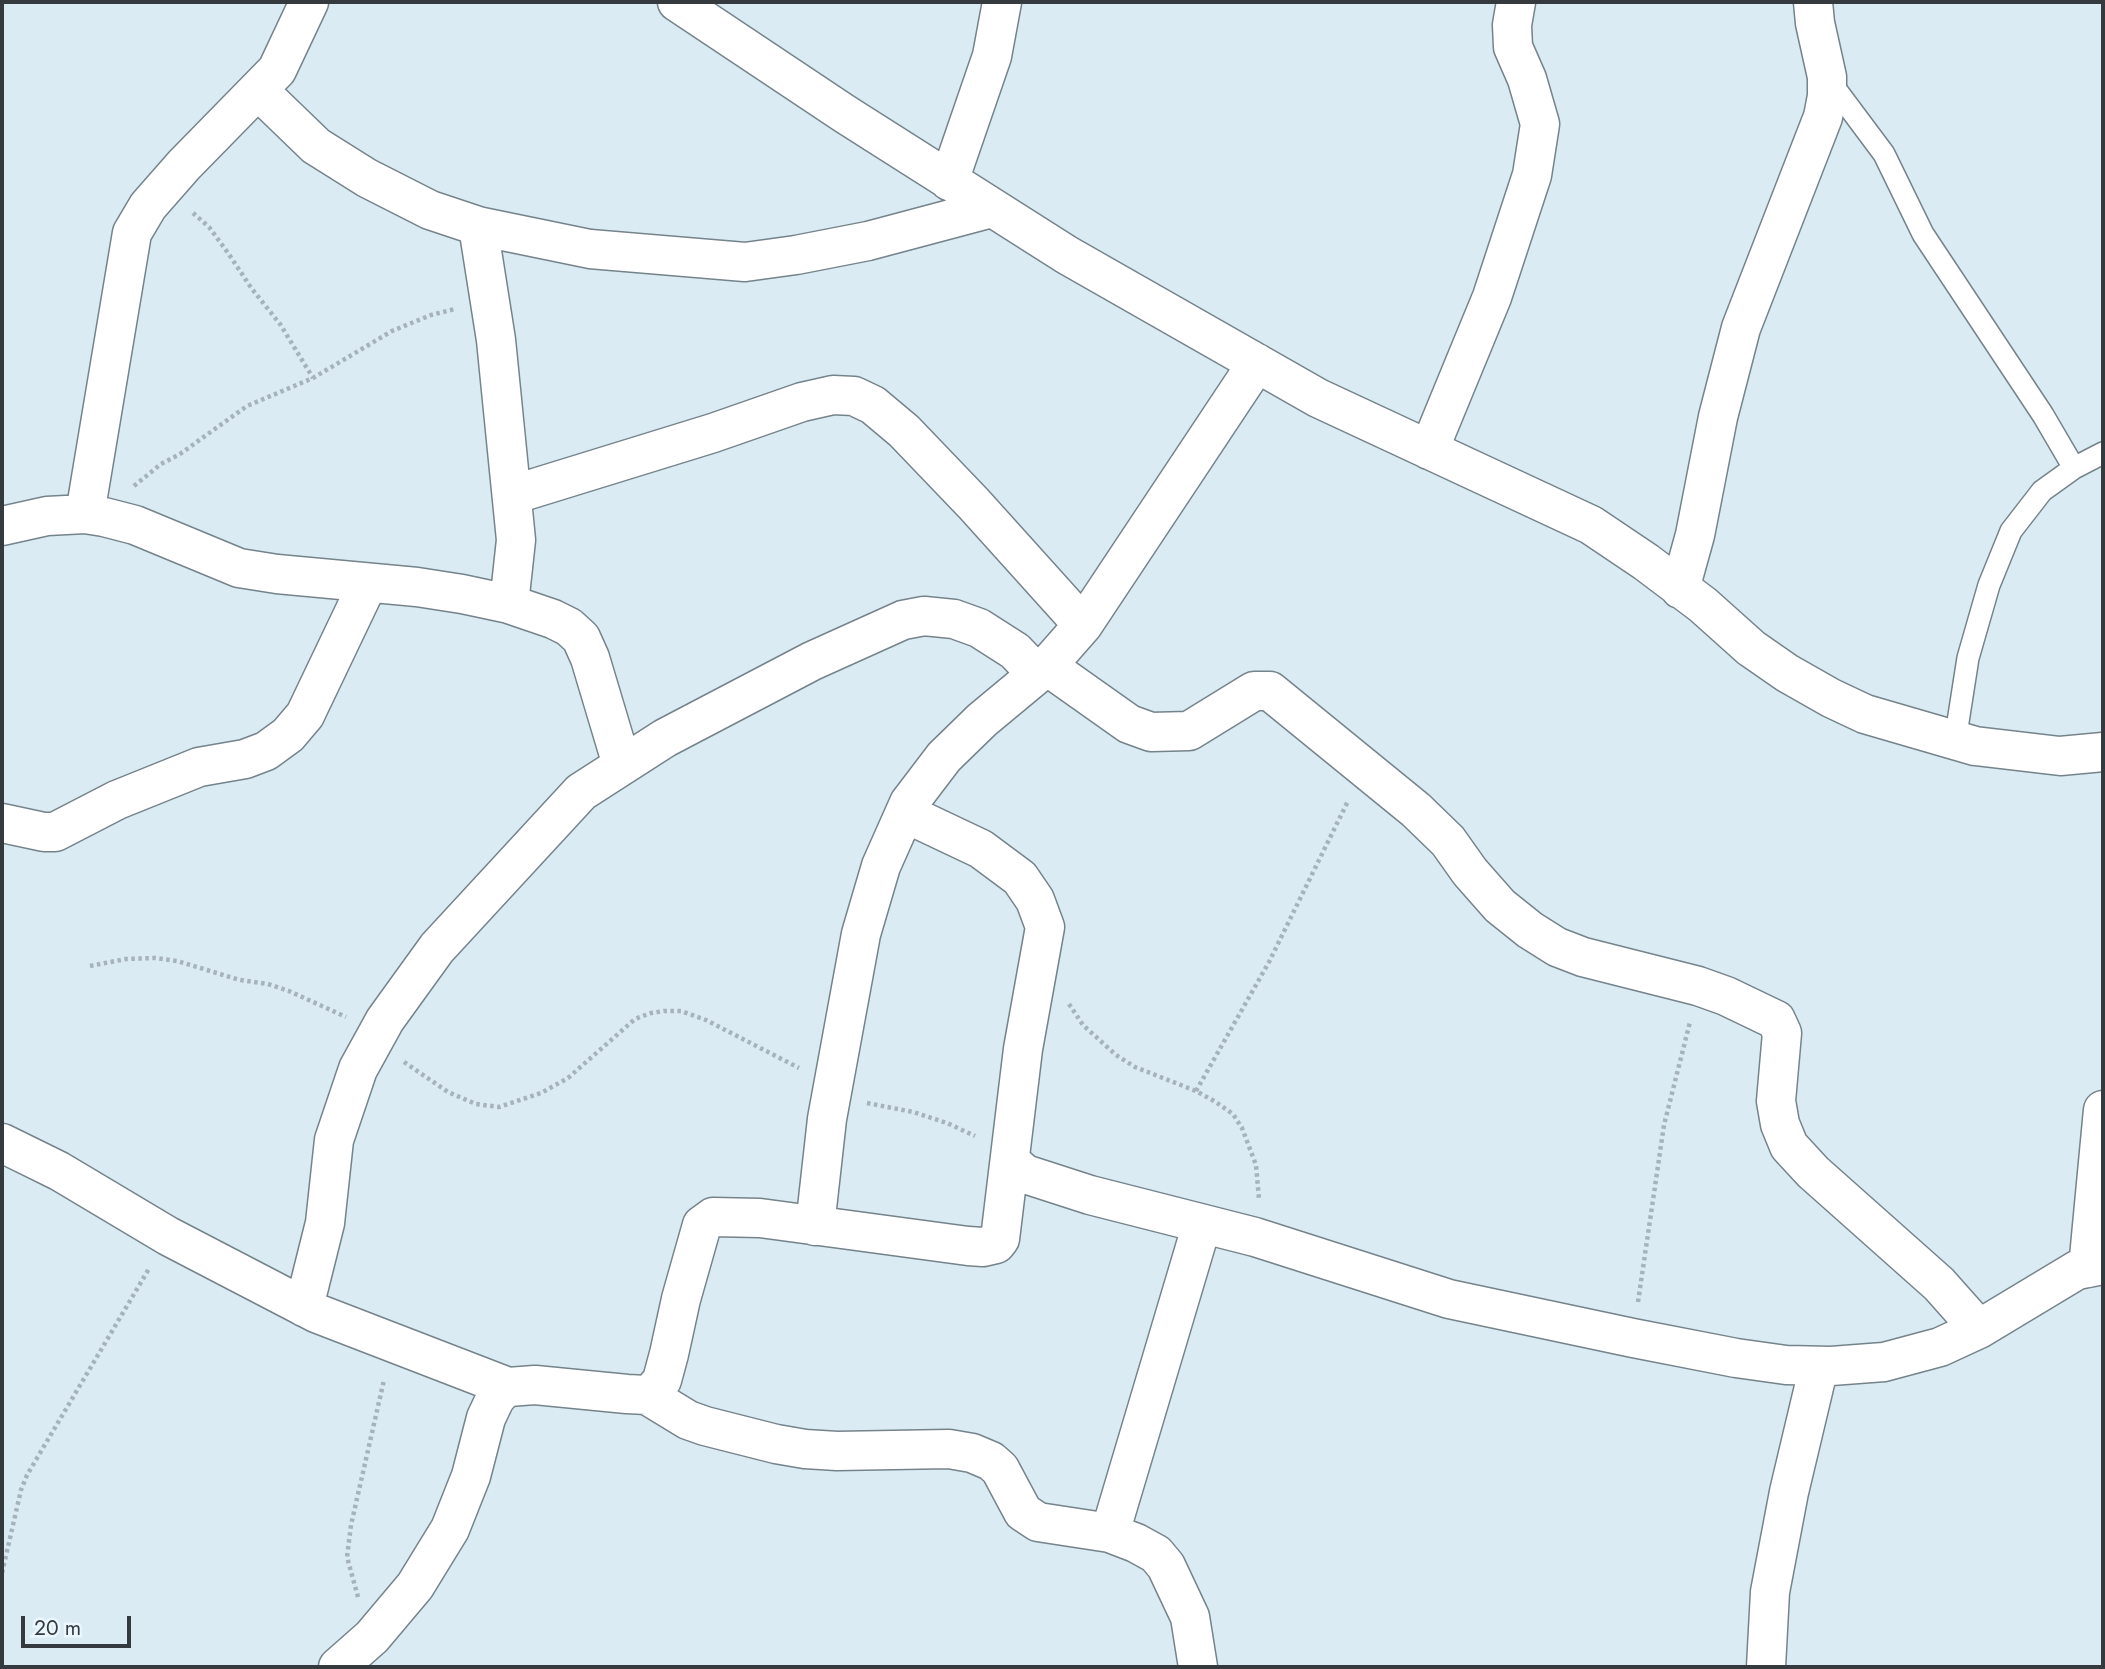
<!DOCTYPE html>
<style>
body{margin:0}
#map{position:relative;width:2105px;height:1669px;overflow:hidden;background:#dbebf3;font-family:Jost,sans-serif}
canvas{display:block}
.frame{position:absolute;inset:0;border:4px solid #343a3d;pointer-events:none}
.scale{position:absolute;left:21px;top:1616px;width:110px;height:32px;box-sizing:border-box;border:4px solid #343a3d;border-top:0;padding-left:9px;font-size:21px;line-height:24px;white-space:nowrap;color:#343a3d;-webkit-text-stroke:5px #ebf7fe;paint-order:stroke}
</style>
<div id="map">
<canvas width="2105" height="1669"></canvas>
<div class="frame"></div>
<div class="scale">20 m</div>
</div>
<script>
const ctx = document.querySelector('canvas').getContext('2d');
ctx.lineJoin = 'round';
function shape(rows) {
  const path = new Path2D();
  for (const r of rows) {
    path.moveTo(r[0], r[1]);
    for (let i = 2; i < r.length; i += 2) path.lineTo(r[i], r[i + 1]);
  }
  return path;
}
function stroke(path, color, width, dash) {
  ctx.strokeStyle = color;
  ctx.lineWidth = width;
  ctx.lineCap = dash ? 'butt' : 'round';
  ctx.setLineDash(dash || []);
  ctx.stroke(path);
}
const lane = shape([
 [1828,79,1884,154,1923,234,2043,415,2074,468],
 [1955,741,1968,658,1989,585,2011,531,2042,491,2074,468,2103,453]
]);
const street = shape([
 [677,2,845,114,1067,255,1318,398,1591,525,1646,562,1703,605,1751,648,1787,673,1831,698,1865,714,1975,746,2060,756,2103,752],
 [258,90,316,146,367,178,430,210,478,226,590,249,745,262,796,255,868,241,992,208],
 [949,181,992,56,1002,2],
 [478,226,496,340,516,540,509,604],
 [1429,450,1492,297,1532,175,1540,124,1527,79,1513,47,1512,25,1516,2],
 [512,495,713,433,802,402,833,395,854,396,873,405,904,431,974,504,1083,625],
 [85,514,132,233,148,206,184,165,277,70,309,2],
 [2,526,47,516,85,514,104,517,135,525,239,568,277,574,417,587,462,594,509,604,553,619,569,627,581,638,590,658,622,765],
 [1680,589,1695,535,1718,417,1741,328,1823,117,1827,96,1827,77,1815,23,1813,2],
 [1047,666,1129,724,1151,732,1189,731,1254,691,1270,691,1416,810,1448,841,1470,872,1500,906,1530,930,1557,947,1583,957,1698,986,1726,996,1776,1020,1782,1033,1776,1101,1780,1124,1789,1146,1813,1172,1939,1284,1979,1329],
 [2,823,44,832,55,832,117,800,199,767,245,759,266,751,288,735,305,715,368,583],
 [2,1143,59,1171,168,1236,316,1313,508,1387],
 [1010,1161,1025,1174,1090,1195,1255,1237,1449,1299,1633,1338,1736,1358,1786,1365,1831,1366,1884,1362,1940,1347,1979,1329,2077,1270,2103,1265],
 [815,1226,827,1119,861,934,881,866,909,803,944,757,982,720,1047,666,1083,625,1257,363],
 [2088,1268,2103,1110],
 [304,1307,325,1223,334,1140,358,1069,385,1020,437,948,581,792,665,738,812,661,903,620,924,616,954,619,979,628,1015,651,1037,674],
 [647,1395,688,1420,705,1426,776,1444,805,1449,837,1451,949,1449,972,1453,991,1461,1000,1469,1023,1512,1038,1522,1110,1533,1136,1543,1156,1554,1166,1566,1190,1617,1198,1667],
 [1110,1533,1202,1224],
 [338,1667,372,1637,415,1586,450,1529,471,1476,486,1418,495,1399,500,1393,508,1387,535,1385,627,1394,647,1395,654,1390,662,1380,669,1354,681,1299,702,1225,713,1217,760,1218,968,1246,983,1247,996,1244,1000,1239,1023,1049,1045,927,1035,900,1020,878,981,849,905,813],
 [1766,1667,1770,1592,1789,1492,1819,1366]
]);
stroke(lane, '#75838b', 24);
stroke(street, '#75838b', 41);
stroke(shape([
 [193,213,209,227,228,253,252,289,280,324,313,378],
 [134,486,161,464,180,454,247,406,313,378,392,331,431,315,455,309],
 [90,966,126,959,155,958,177,961,240,980,268,984,289,991,346,1017],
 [1069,1004,1083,1025,1116,1055,1135,1067,1196,1091,1214,1101,1233,1114,1242,1128,1256,1165,1259,1199],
 [404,1062,448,1092,476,1104,499,1107,541,1093,568,1078,635,1019,651,1013,664,1011,681,1011,706,1020,799,1068],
 [1196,1091,1269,962,1348,801],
 [867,1103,913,1112,947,1123,975,1136],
 [1638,1302,1664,1125,1690,1022],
 [2,1573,21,1490,27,1475,150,1267],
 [358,1597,347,1557,351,1525,384,1380]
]), '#a6b3ba', 4.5, [3.5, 3.5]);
stroke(lane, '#fff', 21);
stroke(street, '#fff', 38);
</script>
